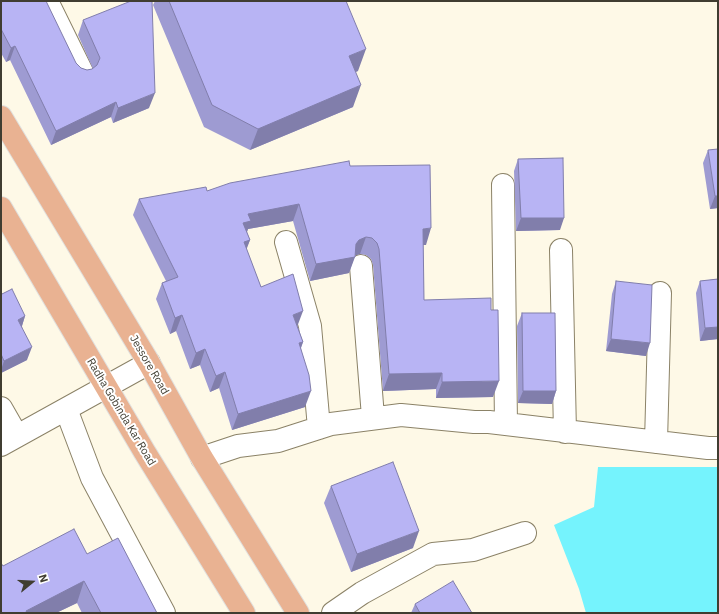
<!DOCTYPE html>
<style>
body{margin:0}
#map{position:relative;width:719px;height:614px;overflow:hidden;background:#fef9e7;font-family:"IBM Plex Sans",sans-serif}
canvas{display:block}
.frame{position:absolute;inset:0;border:2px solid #403d31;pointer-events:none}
.north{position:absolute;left:12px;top:562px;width:40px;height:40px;-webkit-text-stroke:3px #fff;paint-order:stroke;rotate:72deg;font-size:11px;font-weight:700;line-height:16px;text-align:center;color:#403d31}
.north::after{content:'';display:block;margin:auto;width:14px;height:18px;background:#403d31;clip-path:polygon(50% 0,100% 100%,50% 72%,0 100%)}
</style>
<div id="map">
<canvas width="719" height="614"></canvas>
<div class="frame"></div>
<div class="north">N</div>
</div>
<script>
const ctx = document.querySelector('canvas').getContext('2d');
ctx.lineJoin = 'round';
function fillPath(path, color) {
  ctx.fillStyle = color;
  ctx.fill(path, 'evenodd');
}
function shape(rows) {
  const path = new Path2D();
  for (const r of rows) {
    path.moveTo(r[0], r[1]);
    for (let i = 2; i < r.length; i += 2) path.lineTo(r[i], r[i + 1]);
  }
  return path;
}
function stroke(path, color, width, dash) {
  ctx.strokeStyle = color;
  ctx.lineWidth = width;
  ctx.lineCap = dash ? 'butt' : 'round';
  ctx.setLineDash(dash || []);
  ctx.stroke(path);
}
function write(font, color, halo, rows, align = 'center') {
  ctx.font = font + ' "IBM Plex Sans",sans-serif';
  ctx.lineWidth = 4;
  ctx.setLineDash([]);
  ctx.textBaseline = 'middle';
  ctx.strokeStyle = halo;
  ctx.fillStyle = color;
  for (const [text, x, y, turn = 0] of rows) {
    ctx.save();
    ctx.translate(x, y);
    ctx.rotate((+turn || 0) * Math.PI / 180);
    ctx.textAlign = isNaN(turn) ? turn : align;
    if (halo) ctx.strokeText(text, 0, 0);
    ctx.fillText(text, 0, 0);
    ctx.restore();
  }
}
fillPath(shape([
 [598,467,718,467,718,613,586,613,579,589,554,525,594,507]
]), '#75f3fd');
const minor = shape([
 [47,1,82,72],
 [503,185,506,424],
 [286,242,310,326,319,428],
 [561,250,565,432],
 [361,266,373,417],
 [1,408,17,436],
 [66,409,92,478,164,613],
 [656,442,660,293],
 [1,445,149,363],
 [202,458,238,446,278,441,331,424,401,415,474,422,489,422,708,448,718,448],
 [333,613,362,593,433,554,473,550,525,533]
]);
const major = shape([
 [1,117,149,363,202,458,298,613],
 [1,208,144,451,244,613]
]);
stroke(minor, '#8b8267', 24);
stroke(major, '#e0e0de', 24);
stroke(minor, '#fff', 22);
stroke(major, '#e9b292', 22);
fillPath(shape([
 [1,1,76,63,81,68,87,70,93,69,78,35,83,20,149,108,113,123,111,117,51,145,10,60,6,62,1,53],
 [155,1,346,1,358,71,355,72,353,107,250,150,204,127,153,5],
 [708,150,718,208,710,209,703,163],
 [518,159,560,230,516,231,514,171],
 [350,166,426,245,423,245,424,300,493,397,436,398,436,389,383,391,373,265,371,259,366,255,360,254,355,255,349,273,310,281,293,221,248,229,247,232,250,240,246,249,261,287,298,327,303,342,301,348,305,407,232,430,219,388,210,392,200,365,190,369,176,331,170,334,156,299,162,283,166,281,133,215,139,199,207,191],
 [718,279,718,339,700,341,696,293,700,281],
 [616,281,646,356,606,351,612,294],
 [1,291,2,294,25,316,22,326,27,360,1,373],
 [522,313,556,391,552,404,518,403,517,326],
 [331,486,413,548,351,572,324,503],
 [87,554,157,613,82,613,77,603,56,613,1,613,3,566],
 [415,604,472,613,411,613]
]), '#9e9bd2');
fillPath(shape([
 [15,46,10,60,6,62,11,48],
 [366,49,358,71,341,78,349,56],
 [361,85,353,107,250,150,258,129],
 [155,93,149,108,113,123,118,108],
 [116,102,111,117,51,145,56,131],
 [715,196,718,196,718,208,710,209],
 [299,204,293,221,248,229,245,237,243,223,248,214],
 [521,218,564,218,560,230,516,231],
 [431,228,426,245,417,245,423,229],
 [366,237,360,254,354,256,355,257,349,273,310,281,316,264,359,240],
 [250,240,244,256,244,242],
 [303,311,297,327,293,315],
 [182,315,176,331,170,334,175,318],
 [25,316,21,329,18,320],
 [718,327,718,339,700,341,705,328],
 [611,339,650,343,646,356,606,351],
 [303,342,297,358,299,343],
 [32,347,27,360,1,373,1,370,4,361],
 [205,349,200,365,190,369,196,353],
 [225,372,219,388,210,392,216,376],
 [442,373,436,389,383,391,389,374],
 [499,381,493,397,436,398,442,382],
 [311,391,305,407,232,430,238,414],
 [523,391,556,391,552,404,518,403],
 [419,531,413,548,351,572,357,554],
 [84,581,77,603,56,613,26,613,26,611]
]), '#817eab');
const building = shape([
 [1,1,46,1,76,63,81,68,87,70,92,69,97,65,100,58,83,20,131,1,152,1,155,93,118,108,116,102,56,131,15,46,11,48,1,29,1,1],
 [169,1,346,1,366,49,349,56,361,85,258,129,212,105,169,1],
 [718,149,718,196,715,196,708,150,718,149],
 [563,158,564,218,521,218,518,159,563,158],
 [349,161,350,166,430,165,431,228,423,229,424,300,491,298,491,310,498,310,499,381,442,382,442,373,389,374,379,249,377,243,372,238,366,237,359,240,356,244,355,257,316,264,299,204,248,214,251,221,243,223,250,240,244,242,261,287,293,274,303,311,293,315,303,342,299,343,309,375,311,391,238,414,225,372,216,376,205,349,196,353,182,315,175,318,162,283,178,277,139,199,206,187,207,191,230,183,349,161],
 [718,279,718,327,705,328,700,281,718,279],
 [616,281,652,285,650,343,611,339,616,281],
 [12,289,25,316,18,320,32,347,4,361,1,354,1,291,2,294,12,289],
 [522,313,555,313,556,391,523,391,522,313],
 [393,462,419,531,357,554,331,486,393,462],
 [74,529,87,554,118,538,157,613,101,613,84,581,26,611,27,613,1,613,1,563,3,566,74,529],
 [453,581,472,613,420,613,415,604,453,581]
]);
fillPath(building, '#b8b4f4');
stroke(building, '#817eab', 1);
write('11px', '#403d31', '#fff', [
 ["Jessore Road",149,365,60],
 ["Radha Gobinda Kar Road",121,412,59]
]);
</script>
